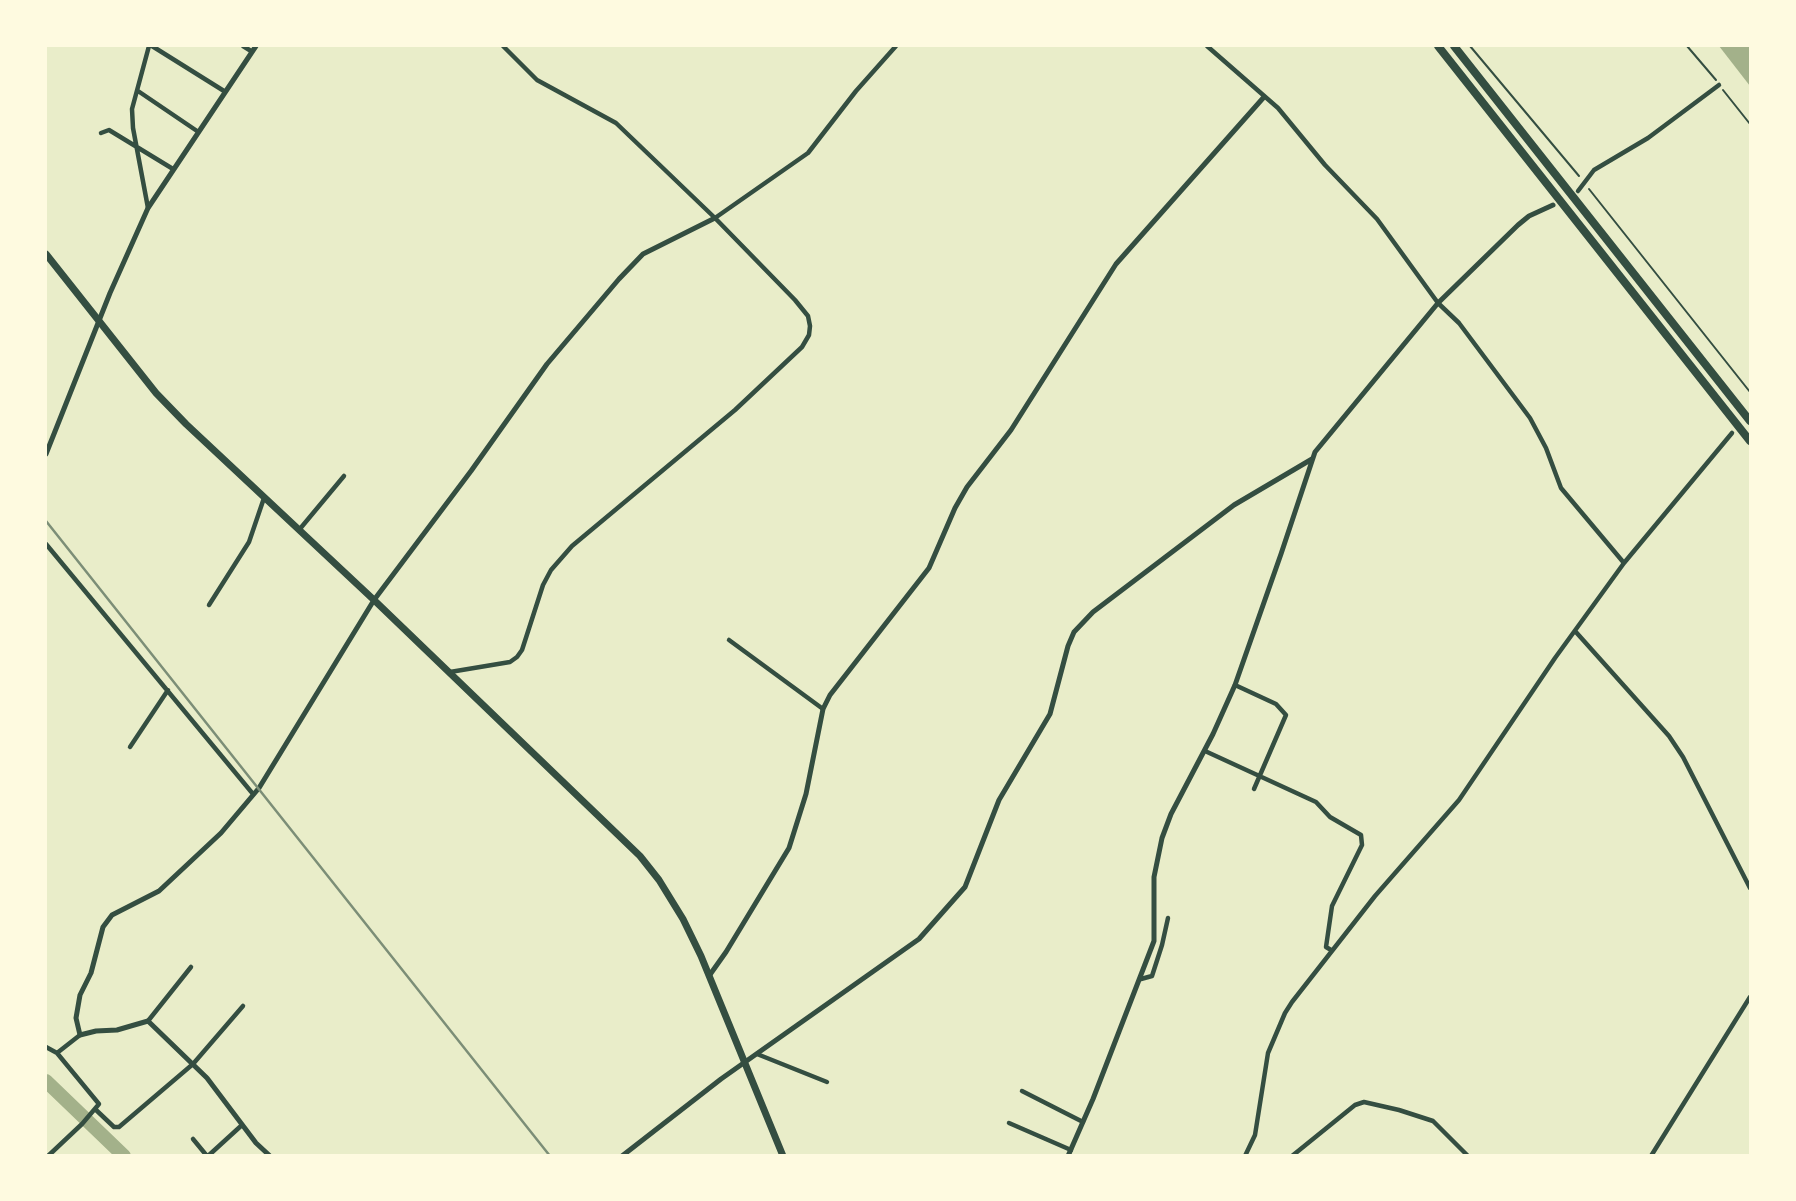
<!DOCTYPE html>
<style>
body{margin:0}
#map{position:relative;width:1796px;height:1201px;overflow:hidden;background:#e9edc9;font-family:Mulish,sans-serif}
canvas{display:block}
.frame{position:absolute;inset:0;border:47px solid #fefae0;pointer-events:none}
</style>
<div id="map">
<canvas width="1796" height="1201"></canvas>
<div class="frame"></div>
</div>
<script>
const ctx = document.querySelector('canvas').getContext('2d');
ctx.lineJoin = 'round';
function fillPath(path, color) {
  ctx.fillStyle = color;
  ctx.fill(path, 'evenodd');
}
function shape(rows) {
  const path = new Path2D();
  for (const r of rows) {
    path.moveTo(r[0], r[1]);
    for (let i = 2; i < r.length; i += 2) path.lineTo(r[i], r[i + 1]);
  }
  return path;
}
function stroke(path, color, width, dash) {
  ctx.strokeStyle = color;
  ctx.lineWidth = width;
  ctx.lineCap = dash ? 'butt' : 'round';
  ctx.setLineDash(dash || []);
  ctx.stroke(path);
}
fillPath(shape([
 [1719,46,1750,46,1750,86]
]), '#a3b18a');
stroke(shape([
 [46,1081,124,1156]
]), '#a3b18a', 14);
stroke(shape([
 [1470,46,1579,176],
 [1687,46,1716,80],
 [1723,90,1750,124],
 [1589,189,1750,392]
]), '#344e41', 2);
stroke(shape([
 [152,46,224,91],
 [243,46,251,51],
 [1207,46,1278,108,1325,165,1377,219,1438,303,1459,323,1530,418,1546,448,1561,488,1624,563],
 [138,91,197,131],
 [101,133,109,130,173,169],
 [1578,191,1594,170,1648,138,1719,85],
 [148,208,133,128,132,109,149,46],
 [715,218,808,153,856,91,896,46],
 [299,530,344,476],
 [46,544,253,794],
 [209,605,249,542,264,498],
 [1575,631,1669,736,1683,757,1750,888],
 [729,640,823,709],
 [450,672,510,662,517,657,522,650,543,585,551,570,572,546,735,410,802,347,809,335,810,326,808,316,795,300,715,218,616,123,537,80,503,46],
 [1235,685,1276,704,1286,715,1254,789],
 [130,747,168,690],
 [1205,751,1316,802,1330,817,1361,835,1362,845,1332,906,1326,947,1331,950],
 [1141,979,1152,976,1162,945,1168,918],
 [148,1021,191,967],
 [46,1047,57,1053,99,1104,82,1124,48,1156],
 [57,1053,80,1035],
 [757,1054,827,1082],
 [1022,1091,1083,1122],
 [95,1109,114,1127,119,1127,193,1064,243,1006],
 [1009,1123,1071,1150],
 [193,1139,207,1156],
 [208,1156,242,1125],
 [1245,1156,1255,1135,1268,1053,1285,1013,1292,1002,1375,896,1459,800,1555,658,1624,563,1732,433],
 [1292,1156,1355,1105,1364,1102,1399,1110,1433,1121,1468,1156],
 [1651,1156,1750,997]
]), '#344e41', 4.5);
stroke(shape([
 [46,454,110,293,148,208,256,46],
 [709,976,726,952,789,848,806,794,823,709,830,695,929,568,955,508,967,487,1011,430,1116,264,1264,97],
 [270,1156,256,1143,207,1078,148,1021,117,1030,96,1031,80,1035,76,1018,80,995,91,973,103,927,112,915,159,891,221,833,259,788,374,600,471,471,547,364,619,279,643,254,715,218],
 [622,1156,721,1079,919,939,965,887,999,800,1050,714,1068,646,1074,632,1093,612,1234,505,1312,459],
 [1068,1156,1093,1099,1154,941,1154,877,1162,838,1171,814,1213,734,1235,685,1281,554,1315,452,1438,303,1518,225,1529,216,1553,205]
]), '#344e41', 5);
stroke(shape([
 [46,254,156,393,186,424,374,600,640,856,659,880,683,919,701,956,783,1156]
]), '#344e41', 7);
stroke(shape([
 [1438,46,1750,441],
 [1454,46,1750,421]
]), '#344e41', 8);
stroke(shape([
 [46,521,550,1156]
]), '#7c8e77', 2.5);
</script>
